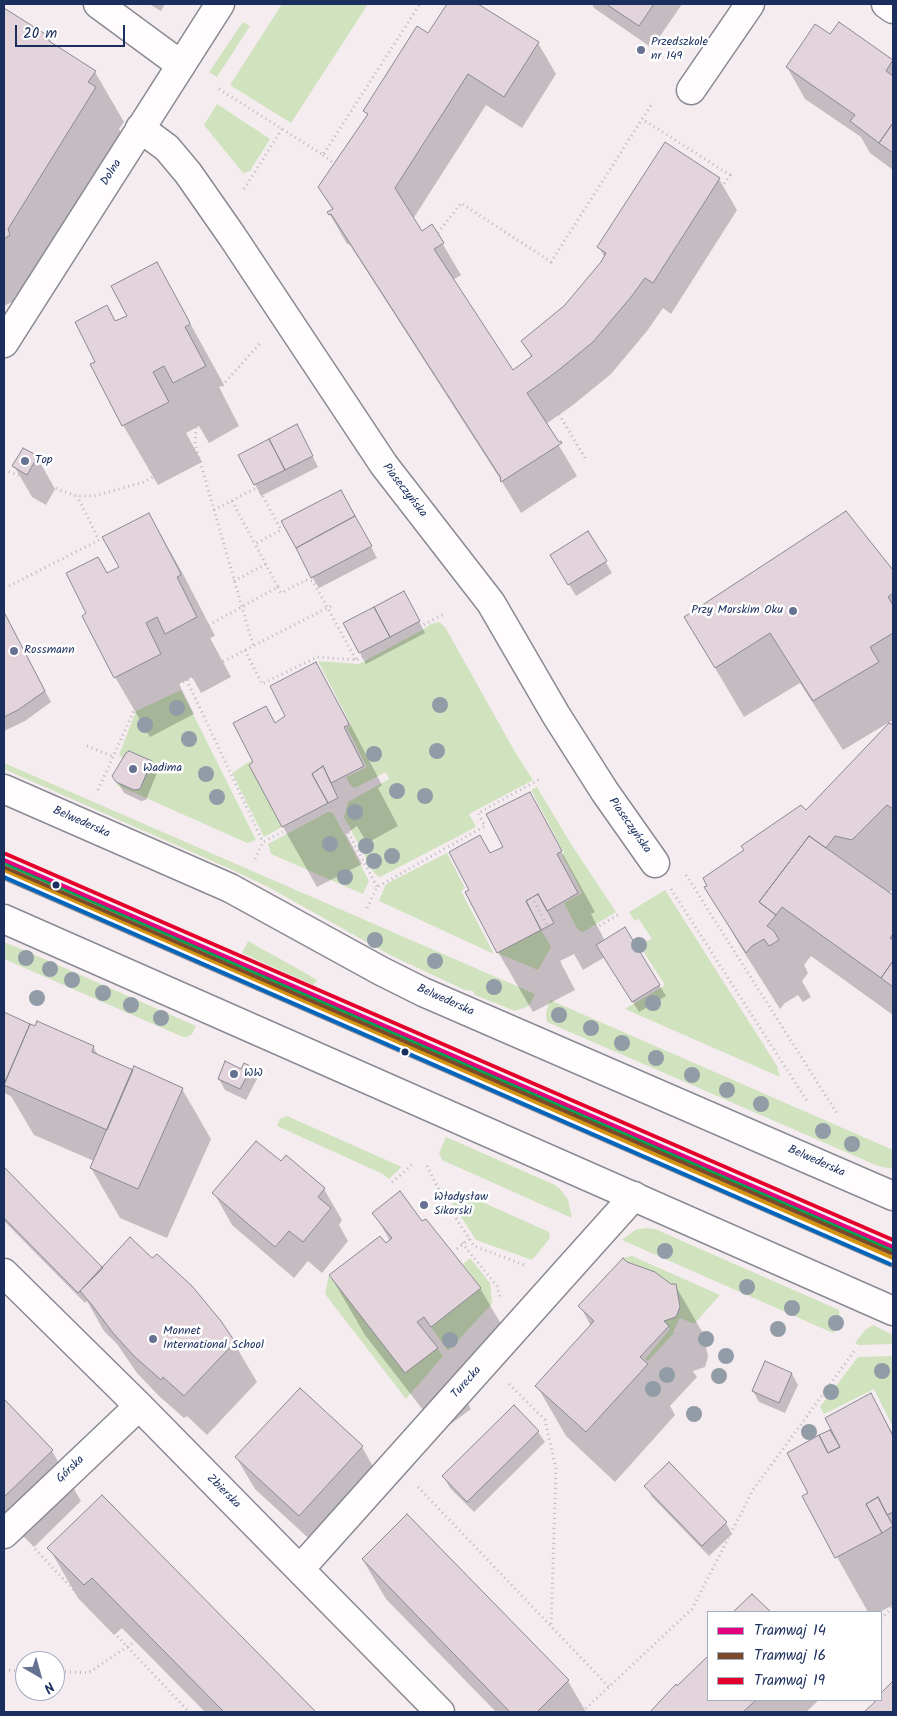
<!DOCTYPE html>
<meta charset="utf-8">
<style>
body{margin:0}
#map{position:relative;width:897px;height:1716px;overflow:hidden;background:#f5ecf0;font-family:Kalam,sans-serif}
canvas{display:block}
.frame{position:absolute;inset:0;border:5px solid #1b2f5e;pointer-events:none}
.legend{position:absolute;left:707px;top:1611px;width:175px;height:90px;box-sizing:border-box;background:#fff;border:1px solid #a4acbf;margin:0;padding:6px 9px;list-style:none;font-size:15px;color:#1b2f5e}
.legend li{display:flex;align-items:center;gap:10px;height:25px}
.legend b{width:25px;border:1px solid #a4acbf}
.north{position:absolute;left:15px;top:1651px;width:50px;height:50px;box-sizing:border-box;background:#fff;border:1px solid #a4acbf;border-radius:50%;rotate:142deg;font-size:14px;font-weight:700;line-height:20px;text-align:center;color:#1b2f5e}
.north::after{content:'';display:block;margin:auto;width:18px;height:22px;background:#677191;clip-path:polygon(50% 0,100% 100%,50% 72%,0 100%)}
.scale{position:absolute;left:15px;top:25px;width:110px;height:22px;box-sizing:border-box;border:2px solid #1b2f5e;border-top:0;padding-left:6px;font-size:15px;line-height:18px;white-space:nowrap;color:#1b2f5e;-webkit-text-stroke:4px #fff;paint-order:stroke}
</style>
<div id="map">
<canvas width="897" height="1716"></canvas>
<div class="frame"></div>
<ul class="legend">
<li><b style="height:6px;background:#e5007d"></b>Tramwaj 14</li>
<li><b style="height:6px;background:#7a4b2a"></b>Tramwaj 16</li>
<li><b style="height:6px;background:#e4002b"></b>Tramwaj 19</li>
</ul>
<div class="north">N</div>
<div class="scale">20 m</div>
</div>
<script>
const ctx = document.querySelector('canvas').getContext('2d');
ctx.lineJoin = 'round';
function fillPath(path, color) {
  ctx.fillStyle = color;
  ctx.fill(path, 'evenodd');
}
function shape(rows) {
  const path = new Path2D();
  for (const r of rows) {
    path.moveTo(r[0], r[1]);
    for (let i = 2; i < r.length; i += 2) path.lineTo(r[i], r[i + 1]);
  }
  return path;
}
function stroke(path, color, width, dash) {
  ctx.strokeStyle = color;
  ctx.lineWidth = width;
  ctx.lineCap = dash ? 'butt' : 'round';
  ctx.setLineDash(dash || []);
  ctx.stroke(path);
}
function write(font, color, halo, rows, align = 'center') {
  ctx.font = font + ' Kalam,sans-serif';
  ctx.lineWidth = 5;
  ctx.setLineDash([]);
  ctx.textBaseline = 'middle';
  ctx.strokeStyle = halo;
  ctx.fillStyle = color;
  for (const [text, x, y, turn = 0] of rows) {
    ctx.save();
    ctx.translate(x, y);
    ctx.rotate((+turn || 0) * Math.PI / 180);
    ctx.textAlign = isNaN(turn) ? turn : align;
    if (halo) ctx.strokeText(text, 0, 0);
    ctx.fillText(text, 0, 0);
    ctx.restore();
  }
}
fillPath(shape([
 [282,4,368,4,291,123,230,85],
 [243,22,250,26,217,77,209,72],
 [217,104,270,139,250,171,243,173,204,125],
 [439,622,445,627,515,752,533,780,469,814,476,827,380,877,374,873,344,817,348,802,389,779,386,772,355,788,351,786,346,777,367,767,347,728,351,725,318,661,359,664,424,629,431,624],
 [181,690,256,840,247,843,117,785,116,782,134,790,139,789,151,762,130,751,126,753,123,758,119,755,136,711],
 [252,760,253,762,249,765,282,827,264,837,232,773],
 [4,763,535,994,529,1006,515,1011,475,995,473,991,465,990,390,955,268,887,237,872,4,769],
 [537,787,571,844,616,912,583,932,578,930,564,903,582,893,562,855,564,853,531,790],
 [328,812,333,813,369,881,363,894,271,854,268,844],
 [447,853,465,888,461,891,494,954,379,901,386,884],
 [665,890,777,1066,780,1077,625,1009,665,985,639,945,652,939,639,919,635,921,629,912],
 [541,930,551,947,538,970,497,953],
 [248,941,291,965,317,980,313,985,242,953],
 [4,942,26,951,196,1026,192,1034,187,1037,183,1037,4,959],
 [550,1000,893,1150,893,1169,878,1166,547,1022,546,1013],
 [287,1116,402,1167,389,1179,383,1174,277,1126,280,1119],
 [446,1137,555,1185,561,1190,568,1200,572,1218,442,1160,439,1153],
 [460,1192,549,1232,550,1238,532,1260,476,1240,450,1200],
 [645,1228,655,1229,839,1310,840,1323,833,1333,622,1240,635,1230],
 [632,1256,720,1295,694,1324,680,1318,673,1332,674,1333,648,1361,645,1359,670,1329,664,1321,676,1316,680,1307,676,1284,671,1284,655,1272,627,1262,623,1258],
 [470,1258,490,1283,492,1303,490,1306,448,1351,431,1327,481,1288,463,1264],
 [329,1275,405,1373,437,1348,443,1356,406,1399,325,1294],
 [873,1325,893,1335,893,1344,859,1345,855,1343,865,1330],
 [893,1356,893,1427,874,1389,824,1414,820,1407,858,1357]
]), '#d0e2be');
fillPath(shape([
 [149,4,165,4,161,11],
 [448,4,476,4,538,43,556,74,522,128,486,105,413,219,422,232,432,226,461,275,453,280,512,372,532,358,523,341,565,307,605,258,599,247,719,179,737,210,671,314,663,308,647,331,611,374,573,405,546,424,577,476,521,513,504,485,350,245,347,244,329,213,333,210,320,187,368,116,365,111,429,35],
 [592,4,682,4,652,48,594,8],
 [4,10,49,38,53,45,95,72,124,122,119,129,124,138,38,286,14,297,16,300,4,306],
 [840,23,893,62,893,170,870,153,861,137,805,99,787,67,830,36],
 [157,263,223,383,224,385,219,387,239,426,209,443,199,426,186,433,202,462,158,485,123,425,92,365,96,362,115,323,128,316],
 [303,437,318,467,261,496,240,455],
 [37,457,55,489,46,505,32,497,14,466],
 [347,502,377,558,319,588,312,577],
 [846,512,893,572,893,720,843,750,800,683,744,717,685,617],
 [149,514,183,574,214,634,215,636,210,638,231,677,201,693,192,677,179,684,194,714,150,737,115,677,88,614,107,574,120,567],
 [588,532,612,573,576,596,558,566],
 [410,603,425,633,366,664,360,653],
 [4,613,51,702,25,721,4,731],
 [315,664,350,724,382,785,378,788,398,826,367,843,357,826,346,834,362,864,317,887,283,827,250,765,255,762,275,724,287,716],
 [889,724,893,727,893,889,889,893,893,896,893,1015,811,956,804,965,808,973,802,981,811,997,803,1002,798,995,785,1003,780,1009,739,944,706,887,806,812],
 [151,762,157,773,146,800,141,801,124,793,114,776],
 [529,793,595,912,591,914,605,941,624,929,666,996,639,1012,605,957,583,970,574,954,560,961,575,990,533,1012,498,952,471,891,490,855,505,847],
 [4,1013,30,1026,93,1047,99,1056,134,1071,182,1089,211,1139,167,1238,120,1218,91,1168,94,1161,34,1135,11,1096,4,1093],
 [251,1068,257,1079,246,1100,225,1090,219,1079],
 [281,1163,324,1189,342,1220,339,1225,348,1241,322,1273,308,1261,294,1278,232,1225,214,1193],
 [4,1169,102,1269,151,1260,234,1343,257,1382,207,1435,187,1416,184,1418,159,1396,137,1373,117,1344,104,1331,87,1301,85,1303,4,1221],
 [374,1213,422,1223,480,1288,515,1348,455,1380,471,1409,440,1432,365,1335,330,1275,390,1241],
 [671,1285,675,1285,704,1335,708,1357,705,1367,693,1371,697,1377,670,1406,675,1415,615,1482,566,1436,537,1386,591,1326,580,1306],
 [792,1374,798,1385,785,1413,759,1402,753,1391],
 [871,1395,893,1434,893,1605,880,1612,868,1612,837,1557,810,1494,835,1441],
 [4,1401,52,1451,81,1501,34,1547,4,1517],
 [538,1432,545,1442,474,1512,450,1488,444,1477],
 [362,1447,380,1479,318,1547,255,1489,236,1457],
 [646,1486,726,1523,732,1534,709,1556,652,1497],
 [102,1497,314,1712,205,1712,122,1628,114,1635,78,1598,49,1548],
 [407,1516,568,1681,586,1712,496,1712,386,1599,363,1560],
 [708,1658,708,1700,819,1700,806,1712,652,1712],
 [893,1682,893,1712,866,1712,876,1702,875,1700,881,1700,881,1695]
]), '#0003');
const building = shape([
 [447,4,478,4,539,42,504,97,468,74,395,188,422,231,432,224,444,243,434,249,513,370,532,356,521,341,564,306,601,262,606,253,597,247,665,142,720,178,653,283,645,278,631,297,593,342,555,373,527,393,559,442,561,441,562,443,501,482,500,479,501,478,331,214,329,215,327,212,333,209,318,187,368,114,363,111,417,26,428,33,447,4],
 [606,4,654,4,639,26,606,4],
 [4,8,50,37,49,41,96,71,88,82,96,87,8,229,10,235,4,239,4,8],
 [839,22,893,60,886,71,893,76,893,123,879,143,850,121,855,115,786,67,815,24,830,34,839,22],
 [893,123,893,153,879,143,893,123],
 [157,262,189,321,190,324,185,327,206,366,173,383,164,366,153,372,169,402,122,426,90,364,95,362,75,322,107,305,115,321,127,316,111,286,157,262],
 [297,424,313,456,285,470,269,439,297,424],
 [269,439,285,470,254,485,238,455,269,439],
 [23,448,38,456,27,475,12,466,23,448],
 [341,490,355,516,296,548,281,521,341,490],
 [846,511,893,570,893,593,888,597,893,605,893,633,870,647,879,662,813,701,770,633,715,668,684,617,846,511],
 [149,513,180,572,181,575,177,577,197,617,165,634,157,617,146,623,161,654,114,678,82,616,86,613,66,573,98,557,107,573,119,567,102,537,149,513],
 [355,516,372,546,311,578,296,548,355,516],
 [588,531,607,561,568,585,550,555,588,531],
 [404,591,420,621,390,637,374,607,404,591],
 [374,607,390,637,359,653,343,623,374,607],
 [4,612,45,691,18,710,4,717,4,612],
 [316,662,348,722,349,725,344,727,364,766,331,783,323,766,312,774,328,803,282,827,250,767,249,765,253,762,233,723,266,706,275,723,285,716,270,686,316,662],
 [889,723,893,725,893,809,887,805,852,840,835,836,826,848,809,836,759,902,776,915,767,926,774,931,779,940,769,946,764,939,752,946,746,953,704,887,707,886,703,878,744,850,741,846,801,805,806,810,889,723],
 [129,751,152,761,140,789,134,790,116,782,112,776,126,753,129,751],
 [323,766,338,798,328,803,312,774,323,766],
 [530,792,562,851,557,854,578,893,547,911,538,894,526,901,541,930,497,953,465,892,469,890,449,852,480,835,490,853,503,847,486,814,530,792],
 [809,836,893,895,893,934,890,938,893,940,893,961,881,978,782,907,776,915,759,902,809,836],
 [538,894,554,923,541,930,526,901,538,894],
 [625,927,660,985,632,1002,596,945,625,927],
 [893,961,893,987,881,978,893,961],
 [4,1012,30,1024,4,1084,4,1012],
 [37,1021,94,1046,92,1052,133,1070,107,1130,4,1085,30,1024,35,1026,37,1021],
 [225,1061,241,1069,244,1063,252,1067,240,1089,218,1079,225,1061],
 [134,1066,183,1088,138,1189,90,1168,134,1066],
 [256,1141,281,1161,286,1155,325,1188,318,1197,331,1208,303,1242,289,1231,275,1247,212,1193,256,1141],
 [4,1167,103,1268,78,1293,4,1218,4,1167],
 [400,1191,422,1221,426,1219,481,1288,431,1327,424,1317,417,1322,438,1348,405,1373,329,1275,380,1236,386,1243,392,1238,372,1213,400,1191],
 [130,1237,152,1258,157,1254,192,1286,221,1321,235,1342,184,1396,163,1377,161,1380,134,1356,113,1333,92,1305,80,1291,130,1237],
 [623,1258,627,1262,655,1272,671,1284,676,1284,680,1307,676,1317,664,1321,669,1326,640,1357,648,1364,586,1432,535,1386,594,1321,578,1306,623,1258],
 [765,1361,792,1373,779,1403,752,1391,765,1361],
 [300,1388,363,1446,299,1516,235,1457,300,1388],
 [871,1393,893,1436,893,1512,887,1515,878,1497,866,1504,882,1533,835,1558,802,1496,808,1493,787,1453,819,1435,828,1453,840,1447,825,1418,871,1393],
 [4,1399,53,1450,4,1497,4,1399],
 [514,1405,539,1431,467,1502,442,1476,514,1405],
 [830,1430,840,1447,828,1453,819,1435,830,1430],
 [669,1462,727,1522,702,1546,644,1486,669,1462],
 [102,1495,316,1712,224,1712,92,1578,84,1585,47,1548,102,1495],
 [878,1497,893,1526,882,1533,866,1504,878,1497],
 [407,1514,569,1680,537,1712,510,1712,362,1559,407,1514],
 [752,1594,771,1612,733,1612,752,1594],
 [708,1656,708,1700,756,1700,743,1712,650,1712,676,1684,677,1686,708,1656],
 [893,1681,893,1712,864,1712,875,1702,874,1700,881,1700,881,1693,893,1681]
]);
fillPath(building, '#e2d4da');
stroke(building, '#898994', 1);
const service = shape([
 [4,870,893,1258]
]);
const minor = shape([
 [98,4,181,65],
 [886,4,893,9],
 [691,90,750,4],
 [140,128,167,148,188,173,232,236,384,465,491,603,556,715,605,792,655,863],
 [4,1273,139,1406,440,1712],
 [4,1534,139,1406],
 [300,1569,634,1196]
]);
const tertiary = shape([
 [4,343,220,4]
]);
const secondary = shape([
 [4,789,230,888,381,971,423,992,893,1196],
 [4,919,893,1311]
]);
stroke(service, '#898994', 19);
stroke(minor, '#898994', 31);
stroke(tertiary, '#898994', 31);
stroke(secondary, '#898994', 31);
stroke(shape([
 [219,89,323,155,420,4],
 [323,155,334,163],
 [244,189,282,129],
 [438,233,461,203,551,262,653,102],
 [630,300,641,308],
 [182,378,202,415],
 [541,383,547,390],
 [585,458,545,391,590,357,630,323,641,308,730,175,642,119],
 [4,470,77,496,94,496,144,482,198,452],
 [232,501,255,544],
 [214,510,258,487,281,530,255,544,278,587,207,626,174,653,263,842],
 [234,581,266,564],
 [9,586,99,540,77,496],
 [278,587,281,593,306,580,313,581,356,660],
 [253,645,195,444,196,428,202,415,221,387,262,341],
 [245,650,262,684,317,657,357,660,444,614],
 [87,746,112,756],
 [98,790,136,706,333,605],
 [255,859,263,842,334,805,377,887],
 [686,875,838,1115],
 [671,889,807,1101],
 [532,897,563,955],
 [367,908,377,887,485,826,478,813,540,779],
 [559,962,566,952,584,935,621,913],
 [427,1166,446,1203,474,1246,527,1266],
 [392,1182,413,1164],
 [462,1243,497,1286,500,1298],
 [457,1249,469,1239],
 [509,1384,545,1420,556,1469,551,1627],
 [418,1487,609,1687],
 [35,1549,189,1712],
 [881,1619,893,1606],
 [4,1670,25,1671],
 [55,1671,88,1673,127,1647,146,1633],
 [582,1712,692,1609,753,1490,855,1350],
 [789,1712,801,1700]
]), '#b8b9bf', 3, [1, 4]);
stroke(service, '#fefcfd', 15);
stroke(minor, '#fefcfd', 28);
stroke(tertiary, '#fefcfd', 28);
stroke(secondary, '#fefcfd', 28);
stroke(shape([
 [4,870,893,1258]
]), '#d6940e', 4);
stroke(shape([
 [4,877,890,1264]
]), '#0065bd', 4);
stroke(shape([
 [7,864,893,1251]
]), '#00a651', 4);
stroke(shape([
 [4,860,893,1247]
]), '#e5007d', 4);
stroke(shape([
 [4,867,891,1253]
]), '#7a4b2a', 4);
stroke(shape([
 [6,854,893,1240]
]), '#e4002b', 4);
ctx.fillStyle = '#919ca7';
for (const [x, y] of [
 [440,705],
 [177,708],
 [145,725],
 [189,739],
 [437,751],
 [374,754],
 [206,774],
 [397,791],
 [425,796],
 [217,797],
 [355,812],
 [330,844],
 [366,846],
 [392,856],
 [374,861],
 [345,877],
 [375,940],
 [639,945],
 [26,958],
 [435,961],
 [50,969],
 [72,980],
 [494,987],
 [103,993],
 [37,998],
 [653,1003],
 [131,1005],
 [559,1015],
 [161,1018],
 [591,1028],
 [622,1043],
 [656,1058],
 [692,1075],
 [727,1090],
 [761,1104],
 [823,1131],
 [852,1144],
 [665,1251],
 [747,1287],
 [792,1308],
 [836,1323],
 [778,1329],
 [706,1339],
 [450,1340],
 [726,1356],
 [882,1371],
 [667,1375],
 [719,1376],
 [653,1389],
 [831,1392],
 [694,1414],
 [809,1432]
]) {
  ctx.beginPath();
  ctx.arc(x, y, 8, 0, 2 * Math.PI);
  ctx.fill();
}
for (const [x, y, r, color] of [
 [641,50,5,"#677191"],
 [25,461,5,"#677191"],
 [793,611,5,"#677191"],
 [14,651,5,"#677191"],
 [133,769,5,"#677191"],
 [56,885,4.5,"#1b2f5e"],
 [405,1052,4.5,"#1b2f5e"],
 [234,1074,5,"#677191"],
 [424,1205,5,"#677191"],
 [153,1339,5,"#677191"]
]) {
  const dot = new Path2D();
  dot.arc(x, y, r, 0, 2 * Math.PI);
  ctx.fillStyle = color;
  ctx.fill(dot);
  stroke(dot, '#fff', 2);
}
write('12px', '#1b2f5e', '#fff', [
 ["Przedszkole",651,43],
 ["nr 149",651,57],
 ["Top",35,461],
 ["Przy Morskim Oku",783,611,"right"],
 ["Rossmann",24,651],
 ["Wadima",143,769],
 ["WW",244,1074],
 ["Władysław",434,1198],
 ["Sikorski",434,1212],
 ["Monnet",163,1332],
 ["International School",163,1346]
], 'left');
write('12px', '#1b2f5e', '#fff', [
 ["Dolna",112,173,-58],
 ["Piaseczyńska",404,491,52],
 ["Belwederska",81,823,24],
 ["Piaseczyńska",629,826,55],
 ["Belwederska",445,1001,24],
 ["Belwederska",816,1162,24],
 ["Turecka",467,1383,-48],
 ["Górska",71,1470,-44],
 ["Zbierska",223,1492,45]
]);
</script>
